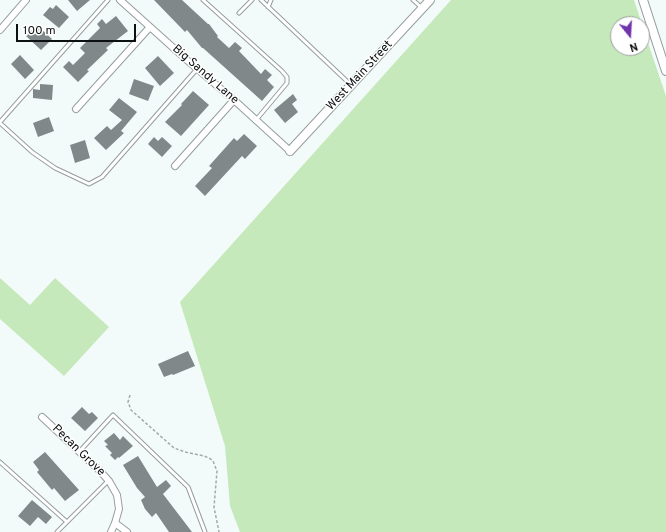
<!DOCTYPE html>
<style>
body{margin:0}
#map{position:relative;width:666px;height:532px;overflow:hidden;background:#f3fbfa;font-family:Overpass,sans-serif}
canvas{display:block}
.north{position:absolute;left:610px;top:16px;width:40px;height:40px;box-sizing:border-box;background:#fff;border:1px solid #9e9f9f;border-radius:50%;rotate:162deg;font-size:11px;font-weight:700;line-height:16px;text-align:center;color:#0d1010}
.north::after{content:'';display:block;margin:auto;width:14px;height:18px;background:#7135ab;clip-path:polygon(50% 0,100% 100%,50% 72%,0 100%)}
.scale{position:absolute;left:16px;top:24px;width:120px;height:18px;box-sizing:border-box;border:2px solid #0d1010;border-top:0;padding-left:5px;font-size:12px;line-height:14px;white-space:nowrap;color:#0d1010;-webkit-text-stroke:3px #fff;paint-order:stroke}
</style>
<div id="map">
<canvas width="666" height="532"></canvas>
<div class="north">N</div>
<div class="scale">100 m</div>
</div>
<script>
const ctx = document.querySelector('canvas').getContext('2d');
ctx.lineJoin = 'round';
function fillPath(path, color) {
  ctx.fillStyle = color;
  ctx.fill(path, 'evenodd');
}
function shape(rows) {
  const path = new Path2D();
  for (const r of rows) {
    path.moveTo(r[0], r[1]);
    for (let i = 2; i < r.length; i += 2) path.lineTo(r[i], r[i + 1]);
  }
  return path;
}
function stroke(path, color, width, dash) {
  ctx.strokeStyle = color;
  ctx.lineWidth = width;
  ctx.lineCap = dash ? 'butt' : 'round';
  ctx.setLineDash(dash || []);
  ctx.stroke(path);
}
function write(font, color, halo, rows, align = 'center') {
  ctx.font = font + ' Overpass,sans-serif';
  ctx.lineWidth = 3;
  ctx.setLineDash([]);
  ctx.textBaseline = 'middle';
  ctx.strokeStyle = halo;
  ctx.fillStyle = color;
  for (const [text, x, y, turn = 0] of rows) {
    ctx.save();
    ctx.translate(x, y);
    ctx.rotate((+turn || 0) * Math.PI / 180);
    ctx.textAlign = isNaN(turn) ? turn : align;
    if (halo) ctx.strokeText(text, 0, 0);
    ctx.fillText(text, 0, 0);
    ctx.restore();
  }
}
fillPath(shape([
 [451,0,634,0,642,24,618,24,618,48,642,48,642,25,666,96,666,532,240,532,230,506,225,446,180,302],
 [0,278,30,305,55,278,109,327,64,376,0,319]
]), '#c5e9bb');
fillPath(shape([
 [68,0,90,0,77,11],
 [154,0,182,0,208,24,209,24,218,36,217,37,229,48,235,42,242,48,239,51,261,74,265,69,272,75,267,80,274,87,262,101,203,48,202,48,187,30,185,32],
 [56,5,69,17,59,28,43,15,50,7,53,9],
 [116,16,128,31,106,48,108,50,87,70,89,71,78,82,63,67,69,61,73,65,85,53,80,48,100,28,97,24,102,19,106,24],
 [37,25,52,39,41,50,26,36],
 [20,55,34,70,25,79,11,64],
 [158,56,174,73,160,86,145,68],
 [134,79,154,86,148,101,129,94],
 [40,84,53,85,52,100,33,98,33,89,40,90],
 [193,91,209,105,181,136,165,122,182,105,181,104],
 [293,94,297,100,292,104,298,112,285,123,274,110],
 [119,98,137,112,121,131,124,133,106,150,94,138,107,126,111,130,122,120,109,110],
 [49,117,54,131,38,137,33,123],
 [244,134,257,146,245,159,242,156,205,196,195,186,212,168,209,166,234,138,237,141],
 [154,137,158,141,162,137,172,146,162,157,148,144],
 [85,140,90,158,75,163,70,145],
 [188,351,195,366,173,375,172,374,164,377,158,364],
 [82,407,89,414,92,412,98,418,85,431,71,418],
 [114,433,120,440,123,436,133,446,119,458,118,457,115,460,110,455,112,453,105,446,108,445,104,441],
 [45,452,79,490,65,501,54,488,52,490,37,472,39,470,33,462],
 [138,456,157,487,166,480,171,486,163,494,192,532,169,532,156,513,152,517,145,509,141,500,145,497,137,488,123,465],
 [32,500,52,517,46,524,38,517,30,526,18,516]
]), '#818889');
const service = shape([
 [203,0,282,71,287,77,287,83,256,120],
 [261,0,350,84],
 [413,0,422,8],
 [268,7,271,0],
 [239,13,252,0],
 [0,122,108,0],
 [0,123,32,152,55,168,89,184,102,177,197,69],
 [79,452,113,415,188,487,205,532],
 [0,462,67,522],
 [57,532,108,481]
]);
const minor = shape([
 [120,0,188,61,234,100,290,151],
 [0,30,26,0],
 [76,109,150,27],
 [175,166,234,100],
 [42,417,99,470,109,481,117,495,119,509,115,523,111,532],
 [115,523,127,532]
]);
const tertiary = shape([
 [643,0,666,71],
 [290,151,430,0]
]);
stroke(service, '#969d9c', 5);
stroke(minor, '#969d9c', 8);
stroke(tertiary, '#969d9c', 10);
stroke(shape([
 [130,395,128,402,131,410,174,448,185,452,204,456,209,458,213,461,217,471,214,507,219,532]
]), '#a3a9a9', 1.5, [3, 2]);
stroke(service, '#fff', 3);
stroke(minor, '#fff', 6);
stroke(tertiary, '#fff', 8);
write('12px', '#0d1010', '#fff', [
 ["Big Sandy Lane",205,75,41],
 ["West Main Street",360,76,-47],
 ["Pecan Grove",78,451,44]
]);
</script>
